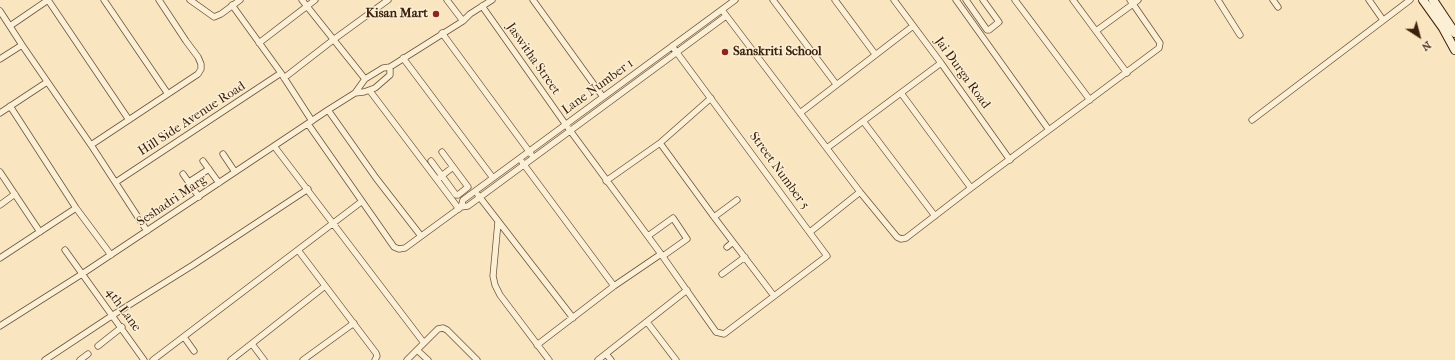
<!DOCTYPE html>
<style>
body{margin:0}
#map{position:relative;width:1455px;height:360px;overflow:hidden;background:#f9e6c0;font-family:"IM FELL French Canon",serif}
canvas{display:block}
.north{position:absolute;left:1399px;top:16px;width:40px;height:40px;-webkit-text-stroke:3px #fbefd6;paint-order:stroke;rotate:144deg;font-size:11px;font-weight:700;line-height:16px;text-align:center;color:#3d200b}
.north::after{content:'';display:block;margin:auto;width:14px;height:18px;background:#3d200b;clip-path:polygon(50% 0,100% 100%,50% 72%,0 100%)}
</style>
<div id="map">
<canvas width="1455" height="360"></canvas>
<div class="north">N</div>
</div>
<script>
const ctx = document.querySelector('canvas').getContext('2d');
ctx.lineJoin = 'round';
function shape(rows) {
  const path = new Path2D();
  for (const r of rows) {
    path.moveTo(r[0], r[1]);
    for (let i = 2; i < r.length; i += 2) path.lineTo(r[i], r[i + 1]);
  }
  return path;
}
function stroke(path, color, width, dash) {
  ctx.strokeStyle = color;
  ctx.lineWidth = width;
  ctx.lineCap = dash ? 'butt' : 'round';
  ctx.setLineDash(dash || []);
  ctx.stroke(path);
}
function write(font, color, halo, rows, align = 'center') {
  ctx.font = font + ' "IM FELL French Canon",serif';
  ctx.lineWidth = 3;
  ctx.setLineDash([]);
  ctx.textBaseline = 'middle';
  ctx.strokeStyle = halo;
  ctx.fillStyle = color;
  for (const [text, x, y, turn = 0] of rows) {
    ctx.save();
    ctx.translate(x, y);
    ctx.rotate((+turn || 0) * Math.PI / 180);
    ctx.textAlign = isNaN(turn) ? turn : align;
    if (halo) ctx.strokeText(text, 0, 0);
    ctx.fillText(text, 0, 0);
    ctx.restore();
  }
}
const street = shape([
 [48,0,129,120],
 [104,0,168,94],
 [190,0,214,17,221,14,240,0],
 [302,0,365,79],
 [447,0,463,21],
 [533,0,603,97],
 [773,0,836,84],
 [835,0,875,54],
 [894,0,941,63,1010,160],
 [956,0,1049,130],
 [966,0,987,30,989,30,999,22,983,0],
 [1015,0,1090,100],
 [1073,0,1127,73],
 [1218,0,1240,35],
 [1273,0,1278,7],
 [1369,0,1383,20],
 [232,5,281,73,312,121],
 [482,6,566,125,661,254,716,332,724,334,827,256,672,46],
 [722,10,860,192,897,237,901,239,906,238,971,188,1159,48,1160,43,1133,4,1138,0],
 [0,11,22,45],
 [10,26,48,0],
 [1096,31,1133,4,1130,0],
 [442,33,531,154],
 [259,43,315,0],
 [403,58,493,178],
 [0,59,22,45,93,148,147,231],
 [284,78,333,40,388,0],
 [370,91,459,209],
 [355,93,364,92,375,88,390,75,390,67],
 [901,93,971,188],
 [10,106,76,208,111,255],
 [328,110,376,178,421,236],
 [0,113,47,82],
 [800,113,913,26],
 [1252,120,1410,0],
 [863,121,935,216],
 [308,124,394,247,399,249,405,248,461,207,468,206,726,16],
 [660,143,711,98],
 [91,145,198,74,201,69,201,64,198,57,186,41,159,0],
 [274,146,424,343],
 [827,148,941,63],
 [223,154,235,172],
 [203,161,219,183],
 [431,161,456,195,458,195,468,187,442,152],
 [522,162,614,286],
 [0,172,40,232],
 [183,174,199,197],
 [439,178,453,167],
 [606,181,660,143,714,217,774,296],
 [116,182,281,73],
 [189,182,209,169],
 [478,195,573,318],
 [0,205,15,194],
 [461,207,463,200,735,0],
 [714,217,737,200],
 [498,222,493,276,495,285,500,295,549,360],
 [810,232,860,192],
 [648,236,673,218,687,239,663,256],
 [727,247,733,242],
 [65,250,144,360],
 [298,250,376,353,377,356,375,360],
 [0,258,76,208],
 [722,274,745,257],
 [647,322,676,360],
 [0,326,82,274,328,110,355,93,365,79,383,68,390,67,463,21,470,14,492,0],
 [184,337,194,351],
 [252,344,264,360],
 [537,345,614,286,661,254],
 [98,346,122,327],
 [417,350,428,360],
 [606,354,611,360],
 [45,360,113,315,193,265,308,189],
 [80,360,88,354],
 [153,360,361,202],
 [231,360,325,286],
 [303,360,354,323],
 [407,360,438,329,443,328,447,330,477,360],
 [598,360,687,290]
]);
const secondary = shape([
 [1423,0,1443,28,1455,50],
 [1433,0,1455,33]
]);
stroke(street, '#6c5238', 7);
stroke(secondary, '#3d200b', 10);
stroke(street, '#fbefd6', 5.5);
stroke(secondary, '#fbefd6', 8);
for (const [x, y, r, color] of [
 [436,14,4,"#8f2418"],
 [725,52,4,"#8f2418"]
]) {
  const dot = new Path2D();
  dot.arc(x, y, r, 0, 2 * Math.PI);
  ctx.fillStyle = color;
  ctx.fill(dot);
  stroke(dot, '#fbefd6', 1.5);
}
write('bold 13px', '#3d200b', '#fbefd6', [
 ["Kisan Mart",428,14],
 ["Sanskriti School",733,52,"left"]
], 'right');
write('13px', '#3d200b', '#fbefd6', [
 ["Jaswitha Street",533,59,55],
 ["Jai Durga Road",962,73,54],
 ["Lane Number 1",598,87,-36],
 ["Hill Side Avenue Road",192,119,-33],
 ["Street Number 5",779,171,54],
 ["Seshadri Marg",172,201,-34],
 ["4th Lane",123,310,54]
]);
</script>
